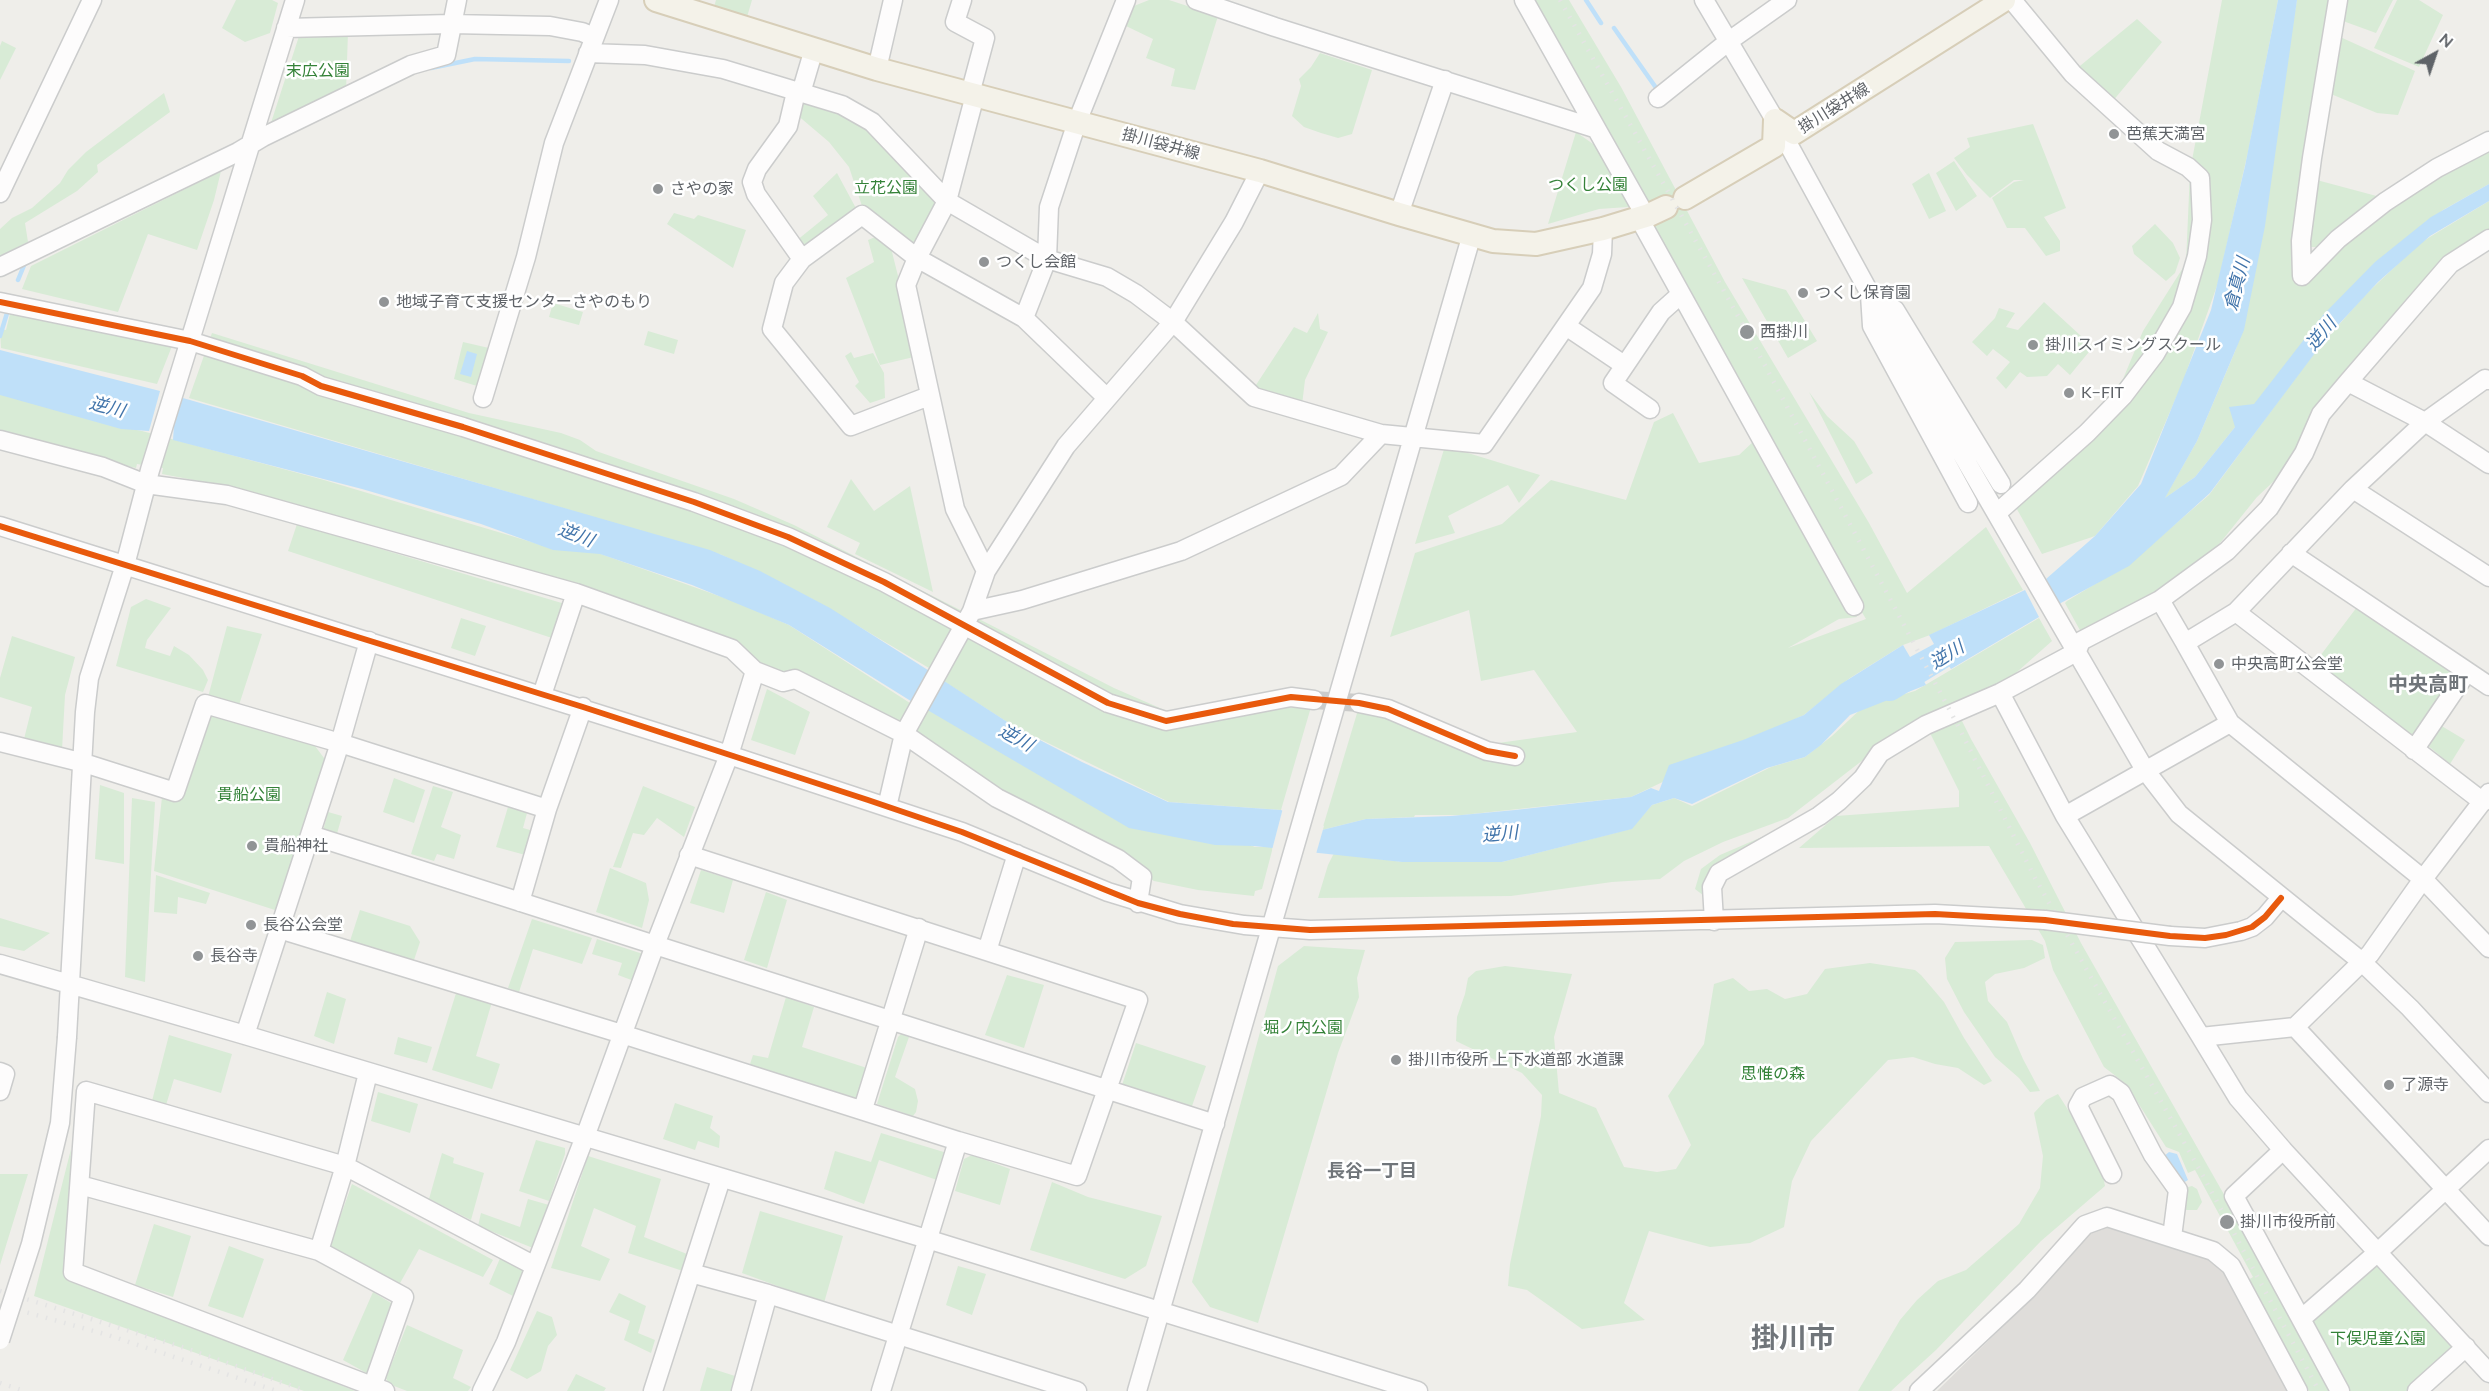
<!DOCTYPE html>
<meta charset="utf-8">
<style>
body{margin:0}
#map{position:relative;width:2489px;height:1391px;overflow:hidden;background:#efeeea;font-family:Lato,sans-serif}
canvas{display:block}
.north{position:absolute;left:2405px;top:24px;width:60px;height:60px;-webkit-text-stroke:4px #fff;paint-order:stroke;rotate:40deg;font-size:16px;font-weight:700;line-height:24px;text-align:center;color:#5f6368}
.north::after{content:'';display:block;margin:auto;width:21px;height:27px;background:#5f6368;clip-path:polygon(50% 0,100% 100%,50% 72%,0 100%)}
</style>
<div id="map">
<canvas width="2489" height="1391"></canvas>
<div class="north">N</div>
</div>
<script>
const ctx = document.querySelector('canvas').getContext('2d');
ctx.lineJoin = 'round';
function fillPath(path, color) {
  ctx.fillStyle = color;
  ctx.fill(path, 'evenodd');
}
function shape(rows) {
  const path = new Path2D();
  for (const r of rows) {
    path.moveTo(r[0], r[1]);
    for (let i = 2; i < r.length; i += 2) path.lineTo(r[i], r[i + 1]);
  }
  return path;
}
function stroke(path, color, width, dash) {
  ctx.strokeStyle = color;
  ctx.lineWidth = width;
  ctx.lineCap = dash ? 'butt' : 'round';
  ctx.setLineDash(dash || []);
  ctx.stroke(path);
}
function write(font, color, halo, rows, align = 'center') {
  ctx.font = font + ' Lato,"Noto Sans JP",sans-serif';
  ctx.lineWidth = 5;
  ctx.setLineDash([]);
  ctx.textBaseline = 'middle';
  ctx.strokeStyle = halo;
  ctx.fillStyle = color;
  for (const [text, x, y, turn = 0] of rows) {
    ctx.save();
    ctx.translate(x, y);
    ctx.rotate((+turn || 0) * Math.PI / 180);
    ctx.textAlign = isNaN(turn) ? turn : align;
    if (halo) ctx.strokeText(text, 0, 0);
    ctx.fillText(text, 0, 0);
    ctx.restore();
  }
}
fillPath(shape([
 [2109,1226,2210,1259,2227,1271,2290,1391,1937,1391,2037,1293,2075,1245,2095,1231]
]), '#dfddda');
fillPath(shape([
 [236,0,272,0,278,3,270,33,245,42,222,28],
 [716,0,752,0,747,17,714,7],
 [1149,0,1169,0,1218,16,1195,90,1171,86,1175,69,1146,58,1153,39,1126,26,1134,6],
 [1535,0,1569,0,1621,87,1725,282,1869,523,1907,593,1986,527,2023,590,1930,635,1903,645,1850,678,1804,715,1631,797,1462,815,1415,815,1414,817,1366,819,1322,830,1358,710,1491,744,1577,732,1534,670,1481,681,1469,610,1390,637,1415,553,1502,524,1551,480,1626,500,1654,422,1673,413,1699,463,1739,455,1754,441,1857,617,1839,619,1788,648,1866,619,1836,569,1651,231,1654,225],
 [2222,0,2278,0,2248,152,2218,283,2182,384,2138,486,2095,536,2042,554,2009,495,2069,443,2123,379,2143,331,2186,263,2190,171],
 [2297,0,2337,0,2313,179,2384,198,2319,247,2310,247,2302,275,2332,245,2489,142,2489,184,2443,210,2235,427,2195,477,2164,499,2197,441,2236,349],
 [2347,0,2393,0,2376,33,2343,21],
 [2397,0,2419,0,2443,15,2419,67,2374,48],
 [2137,19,2162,42,2112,102,2075,70],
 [348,32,346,91,269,129,300,33],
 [2338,36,2415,71,2398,115,2377,113,2326,92],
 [2,41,16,48,0,80,0,46],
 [1320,53,1372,70,1352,134,1338,138,1321,133,1304,127,1292,116,1301,86,1299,79,1311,67],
 [164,93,170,112,97,165,98,172,77,191,25,223,28,242,0,256,0,229,12,218,32,208,60,183,68,170,86,152],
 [804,102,858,118,938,201,918,245,907,244,862,206,849,167,829,142,796,114,799,104],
 [2033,124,2066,208,2044,217,2060,241,2060,251,2046,256,2025,228,2007,228,1992,198,2014,182,2024,180,2014,180,1990,198,1967,175,1954,158,1970,147,1967,138],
 [1576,132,1596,146,1629,200,1628,207,1599,209,1548,224],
 [1954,161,1977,196,1956,211,1936,173],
 [221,171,214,200,197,250,148,234,118,312,22,289,31,266],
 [837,173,858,212,806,253,796,241,828,215,813,196],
 [1929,173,1946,211,1929,219,1912,184],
 [2489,201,2489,239,2364,360,2304,453,2257,497,2216,548,2161,594,2082,634,2065,603,2067,601,2131,562,2209,495,2311,357,2363,297,2420,243],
 [674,213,694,219,698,215,746,230,733,268,667,224],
 [2155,224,2173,243,2180,258,2175,273,2166,281,2134,254,2132,246],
 [880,235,891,248,918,356,880,365,846,278,874,262,868,240],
 [1742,278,1786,290,1817,341,1788,358],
 [2044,302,2093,347,2070,375,2058,364,2047,376,2027,377,2020,372,2006,389,1996,378,2010,362,1993,349,1987,356,1972,342,1995,318,1999,308,2015,313,2006,327,2018,330],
 [553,303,583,312,579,325,549,317],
 [11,310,176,336,157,384,1,348,0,329,6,330],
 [1318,313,1320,329,1328,332,1305,380,1302,405,1254,388,1294,327,1307,333],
 [648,331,678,340,674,354,644,345],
 [212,333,469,413,561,433,580,440,596,451,734,499,794,525,968,614,934,671,814,600,722,555,189,398],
 [463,342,489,348,477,386,454,379],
 [851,352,854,358,873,353,884,373,885,398,870,403,855,386,859,382,845,356],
 [1809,392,1827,416,1854,441,1873,473,1856,484],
 [0,394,98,422,142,431,324,480,555,549,598,553,736,602,789,625,913,705,901,726,758,665,733,643,225,486,162,474,163,468,137,464,136,468,0,438],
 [1445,446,1540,475,1519,503,1508,485,1448,516,1455,533,1415,544],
 [851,479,874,511,910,486,933,592,855,554,860,543,827,527],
 [297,524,565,604,555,639,288,551],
 [146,599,171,608,147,640,145,648,170,656,174,646,189,655,203,670,208,680,203,692,116,666,131,607],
 [2357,607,2454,670,2455,677,2415,736,2408,738,2314,664],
 [975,617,1114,688,1169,712,1311,707,1281,810,1169,802,1015,727,943,681],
 [461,618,486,626,475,656,451,648],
 [2039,618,2052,641,2008,680,1955,707,1971,739,2030,843,2081,943,2284,1300,2332,1391,2309,1391,2248,1280,2253,1277,2195,1170,2188,1173,2179,1152,2166,1147,2126,1084,2104,1067,2053,970,2045,941,1989,846,1799,848,1836,816,1959,807,1959,791,1928,729,1872,753,1788,818,1723,842,1684,861,1660,879,1612,882,1511,896,1318,898,1328,865,1334,853,1403,862,1502,862,1630,829,1652,805,1674,798,1692,806,1771,767,1805,757,1832,736,1865,705,1915,691],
 [227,626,262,634,239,705,208,697],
 [12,636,75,657,65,695,62,750,24,739,32,707,0,697,0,678],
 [767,689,810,712,795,755,751,740],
 [926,709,1255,847,1273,847,1262,889,1255,891,1254,896,1198,890,1154,881,1001,795,912,735],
 [207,714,315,746,327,762,278,911,154,871,162,797,181,800],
 [2440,725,2465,740,2450,764,2426,744],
 [394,778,425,790,414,823,383,812],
 [100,785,124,793,124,864,95,859],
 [433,786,453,792,441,827,461,835,454,859,437,854,434,861,411,854],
 [643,786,695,807,684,837,657,818,644,835,633,833,621,868,613,867],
 [132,798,155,802,145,982,125,977],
 [508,807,527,813,523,828,537,832,529,856,496,847],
 [328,812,342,816,336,837,323,831],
 [1799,821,1732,859,1708,899,1695,889,1701,869,1720,855],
 [610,868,646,883,649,900,642,928,596,912],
 [701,870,733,880,724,913,690,903],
 [156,875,210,893,206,904,178,897,177,914,154,912],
 [766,892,787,900,767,968,744,960],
 [360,910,410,926,420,942,414,960,350,941],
 [0,919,0,918,50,933,24,951,0,946],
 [532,919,592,938,582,964,533,949,519,992,508,988],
 [597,939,643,954,634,981,618,975,622,963,592,954],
 [2032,940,2043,945,2045,958,2024,968,1995,974,1985,982,1988,1001,2007,1022,2023,1059,2040,1091,2030,1092,2019,1078,1995,1057,1964,1012,1947,979,1945,958,1955,942],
 [1304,946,1365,950,1357,978,1359,997,1338,1053,1258,1323,1210,1307,1192,1282,1278,966],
 [1870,963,1915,970,1921,975,1944,1002,1964,1038,1992,1081,1984,1085,1958,1068,1935,1064,1913,1057,1888,1060,1811,1141,1792,1181,1784,1227,1750,1243,1710,1247,1649,1231,1624,1303,1645,1320,1582,1329,1527,1290,1508,1286,1510,1264,1541,1116,1542,1095,1522,1073,1456,1041,1457,1017,1465,994,1468,978,1476,971,1505,966,1572,974,1554,1037,1559,1093,1596,1108,1624,1167,1657,1172,1676,1169,1691,1145,1668,1096,1704,1044,1714,984,1733,978,1749,991,1767,989,1785,999,1807,994,1825,969],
 [1007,975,1044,985,1024,1048,985,1035],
 [457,990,492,1002,476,1056,500,1064,492,1089,432,1070],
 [327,992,346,999,334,1044,314,1036],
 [786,997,814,1007,802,1047,867,1068,860,1098,855,1101,749,1067,753,1055,768,1058],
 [901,1034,909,1037,895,1077,915,1089,918,1101,916,1112,913,1116,877,1104,898,1037],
 [169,1035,232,1054,221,1093,174,1079,166,1105,152,1101],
 [398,1037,432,1047,427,1063,394,1054],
 [1136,1043,1206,1066,1191,1109,1121,1088],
 [378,1092,418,1104,410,1133,371,1121],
 [2058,1094,2100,1160,2105,1186,2041,1241,1936,1350,1891,1391,1858,1391,1900,1320,1917,1300,1938,1281,1966,1270,2019,1224,2040,1188,2043,1156,2034,1113,2046,1100],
 [675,1103,713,1116,710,1128,720,1136,719,1148,698,1141,695,1150,663,1139],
 [881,1133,947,1153,937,1180,879,1160,864,1204,824,1189,835,1151,871,1162],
 [536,1140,565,1148,565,1154,549,1201,519,1191],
 [71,1149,67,1275,355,1391,304,1391,34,1296],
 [442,1153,454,1158,453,1163,484,1173,471,1220,429,1199],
 [972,1155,1010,1169,1000,1205,955,1191,964,1159],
 [588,1156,661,1179,644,1237,687,1254,683,1271,628,1253,636,1226,594,1208,581,1246,610,1259,600,1281,551,1268],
 [0,1174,28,1174,0,1265],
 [1052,1182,1088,1197,1162,1216,1146,1266,1125,1279,1030,1250],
 [352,1184,493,1260,483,1277,419,1249,399,1285,329,1248],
 [2192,1186,2197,1189,2202,1202,2197,1210,2183,1210,2184,1188],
 [528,1199,549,1205,533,1248,478,1226,481,1213,520,1227],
 [760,1211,843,1236,824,1303,742,1273],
 [154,1224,191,1236,173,1297,135,1285],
 [229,1246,264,1259,243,1318,208,1306],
 [501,1256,524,1270,515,1297,489,1284],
 [2371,1265,2378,1266,2452,1343,2452,1350,2406,1391,2348,1391,2312,1324,2314,1317],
 [958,1266,986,1274,972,1315,946,1305],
 [373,1292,396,1306,370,1375,343,1360],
 [619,1293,646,1306,638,1333,655,1340,651,1353,624,1340,630,1321,609,1312],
 [537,1311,552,1317,557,1335,548,1346,541,1371,527,1379,510,1370],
 [407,1325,463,1350,453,1378,471,1387,468,1391,407,1391,389,1384,386,1378],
 [707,1367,735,1376,731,1391,700,1391],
 [576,1374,606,1388,604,1391,567,1391]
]), '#d8ebd6');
fillPath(shape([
 [2278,0,2297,0,2265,226,2244,330,2197,441,2165,498,2195,477,2235,427,2229,407,2254,404,2323,315,2375,262,2431,217,2489,184,2489,201,2430,236,2378,282,2327,337,2210,493,2129,566,2059,604,2046,579,2095,536,2141,484,2211,310,2245,166],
 [0,350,160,391,149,431,121,429,0,395],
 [467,351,477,354,471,377,460,374],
 [176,396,710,550,760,571,830,608,931,672,914,703,789,625,692,585,600,554,553,550,481,524,362,489,173,440],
 [2025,590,2039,617,1951,669,1940,654,1916,666,1926,685,1850,715,1821,745,1805,757,1767,768,1692,804,1674,798,1652,805,1632,829,1502,862,1402,862,1254,846,1215,845,1129,828,924,708,941,679,1015,727,1082,762,1168,802,1281,810,1322,830,1366,819,1451,816,1515,810,1631,797,1651,788,1659,791,1669,765,1743,740,1804,715,1841,684,1903,645,1910,657,1934,644,1929,635],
 [2169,1152,2177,1154,2188,1180,2183,1183,2163,1157]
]), '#bfe0f9');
fillPath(shape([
 [1283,808,1324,826,1316,854,1272,850]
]), '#efeeea');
stroke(shape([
 [1586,0,1601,23],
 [1614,28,1659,92],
 [431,68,475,59,569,61],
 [18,280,25,263],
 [0,336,8,310]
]), '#bfe0f9', 4.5);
stroke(shape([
 [1890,688,1971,638]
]), '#bfe0f9', 26);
stroke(shape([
 [1314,700,1359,703]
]), '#cbcbca', 18, [18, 9]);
const minor = shape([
 [962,0,955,22,985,38,970,94],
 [1196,0,1275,27,1594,128],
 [1524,0,1645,215],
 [1704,0,1775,120,1886,323,2145,770,2179,814,2362,962,2410,1008,2489,1093],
 [286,28,451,24,550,26,582,32,594,37],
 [588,53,645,55,723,69,842,105,872,122,947,201,1047,259,1107,277,1136,294,1173,322,1254,397,1381,434,1484,444,1592,288,1602,254,1603,229],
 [877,69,893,0],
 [796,92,788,126,757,169,752,182,756,194,802,259],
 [801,93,814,49],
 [975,95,947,201,917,258,906,285,955,509,986,571],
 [1658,98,1729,41,1787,0],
 [0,193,92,0],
 [1399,214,1445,80],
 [1639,218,1854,606],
 [0,267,238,152,263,137,411,65,446,55,457,0],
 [2302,276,2301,241,2312,158,2338,0],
 [2302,276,2338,239,2385,202,2437,168,2489,141],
 [0,302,190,341,302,376,321,386,463,427,694,502,788,537,884,582,1108,703,1166,721,1291,697,1314,700],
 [1024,318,1047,259,1049,207,1077,122,1126,0],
 [1566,326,1624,365],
 [2489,380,2485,379,2425,422,2353,489,2236,612,2185,643,2230,723,2423,879,2489,948],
 [2348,382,2425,422,2489,464],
 [929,396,851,426,772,329,784,283,802,259,862,215,917,258,1024,318,1106,397],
 [483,398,526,257,554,143,609,0],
 [1650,409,1613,383,1661,312,1681,294],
 [0,440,103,467,146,484,227,495,576,593,732,649,755,671,783,682,795,679,904,734,997,798,1118,859,1142,877,1138,903],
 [2353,489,2489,577],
 [1968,503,1872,326,1870,295,1895,310,2001,484],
 [1997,513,2087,433,2123,396,2155,354,2182,307,2197,256,2202,220,2200,178,2188,167,2158,151,2073,74,2012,0],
 [0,526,729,755,962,832,1108,892,1180,914,1244,925,1310,930,1935,914,2045,920],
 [2291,553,2489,686],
 [2160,600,2185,643],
 [972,611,1022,600,1181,551,1341,476,1381,434],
 [2236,612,2483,802],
 [2000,693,2065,816,2201,1037],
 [542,695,576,593],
 [1359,703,1388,709,1487,751,1515,756],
 [0,742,84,763,175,792,205,704,340,743,547,809],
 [2414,750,2467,672],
 [2489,793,2423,879,2370,954,2295,1027,2201,1037,2238,1098,2283,1150,2489,1373],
 [887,807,904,734,972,611,986,571,1066,446,1173,322,1234,222,1260,171],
 [2065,816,2230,723],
 [311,835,1215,1124],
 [520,902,547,809,583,707],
 [1714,921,1712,887,1719,873,1819,816,1839,801,1863,778,1880,753,1926,725,2000,693,2067,657,2077,651,2081,641,2160,600,2227,551,2269,508,2304,453,2321,414,2348,382,2450,264,2489,239],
 [279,929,622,1034,958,1141,1077,1176,1138,1000,689,855],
 [2170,936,2205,938,2241,931,2252,927,2265,917,2281,898],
 [987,951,1017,854],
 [0,964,245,1035,927,1239,1418,1391],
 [2295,1027,2489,1236],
 [245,1035,340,743,369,641],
 [67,1037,85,712,89,678,125,565,150,470,295,0],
 [0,1072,5,1074,0,1091],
 [863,1109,919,928],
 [2283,1150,2234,1196,2301,1319],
 [2112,1174,2078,1106,2083,1097,2110,1085,2121,1093,2153,1155,2178,1190,2172,1237],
 [80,1185,319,1251,404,1297,373,1385],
 [319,1251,345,1166,368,1073],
 [691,1273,768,1294,1077,1391],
 [385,1391,73,1272,86,1091,345,1166,535,1266],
 [482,1391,506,1342,589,1126,655,945,729,755,755,671],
 [653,1391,721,1179],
 [741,1391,768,1294],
 [881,1391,958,1141],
 [1137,1391,1472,234],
 [1919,1391,2027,1290,2085,1225,2107,1217,2213,1251,2231,1266,2298,1391],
 [2340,1391,2301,1319,2378,1252,2489,1149],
 [2417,1391,2466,1347]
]);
const major = shape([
 [656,0,877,69,1260,171,1399,214,1493,241,1536,244,1603,229,1649,215,1666,207],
 [1685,198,1774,146,1775,120,1794,133,2004,0]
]);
stroke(minor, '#cbcccc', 21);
stroke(major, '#d7ceb8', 26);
stroke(minor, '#fdfcfc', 18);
stroke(major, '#f4f2e9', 22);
stroke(shape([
 [1560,0,1747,332,1956,722,2035,878,2202,1174,2319,1391],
 [0,1291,188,1349,306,1391],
 [0,1305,108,1335,277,1391],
 [0,1383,25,1391]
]), '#e4e4e4', 4.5, [1.5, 8]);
const minorBridge = shape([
 [2045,920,2170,936],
 [0,1340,31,1244,60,1123,67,1037]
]);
stroke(minorBridge, '#cbcccc', 21, []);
stroke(minorBridge, '#fdfcfc', 18);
stroke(shape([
 [0,302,190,341,302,376,321,386,463,427,694,502,788,537,884,582,1108,703,1166,721,1291,697,1359,703,1388,709,1487,751,1515,756],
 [0,526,583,707,868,800,962,832,1138,903,1180,914,1233,924,1310,930,1935,914,2045,920,2170,936,2205,938,2226,935,2252,927,2265,917,2281,898]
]), '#e8590c', 6);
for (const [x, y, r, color] of [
 [2114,134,6,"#919496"],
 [658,189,6,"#919496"],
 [984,262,6,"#919496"],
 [1803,293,6,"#919496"],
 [384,302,6,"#919496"],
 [1747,332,8,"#919496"],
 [2033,345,6,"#919496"],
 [2069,393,6,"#919496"],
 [2219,664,6,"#919496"],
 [252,846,6,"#919496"],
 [251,925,6,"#919496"],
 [198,956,6,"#919496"],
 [1396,1060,6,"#919496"],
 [2389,1085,6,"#919496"],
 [2227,1222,8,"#919496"]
]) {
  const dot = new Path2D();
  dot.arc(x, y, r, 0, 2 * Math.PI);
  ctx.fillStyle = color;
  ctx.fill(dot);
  stroke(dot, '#fff', 2);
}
write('16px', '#348238', '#fff', [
 ["末広公園",318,71],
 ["つくし公園",1588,185],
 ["立花公園",886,188],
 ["貴船公園",249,795],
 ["堀ノ内公園",1303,1028],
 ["思惟の森",1773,1074],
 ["下俣児童公園",2378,1339]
]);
write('16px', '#5f6368', '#fff', [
 ["掛川袋井線",1834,108,-32],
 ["掛川袋井線",1161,144,15]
]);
write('16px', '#5f6368', '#fff', [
 ["芭蕉天満宮",2126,134],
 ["さやの家",670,189],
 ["つくし会館",996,262],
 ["つくし保育園",1815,293],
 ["地域子育て支援センターさやのもり",396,302],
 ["西掛川",1760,332],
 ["掛川スイミングスクール",2045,345],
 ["K−FIT",2081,393],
 ["中央高町公会堂",2231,664],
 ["貴船神社",264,846],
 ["長谷公会堂",263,925],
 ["長谷寺",210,956],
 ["掛川市役所 上下水道部 水道課",1408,1060],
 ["了源寺",2401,1085],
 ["掛川市役所前",2240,1222]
], 'left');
write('italic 18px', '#4174aa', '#fff', [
 ["倉真川",2237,284,-75],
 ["逆川",2321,334,-50],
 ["逆川",107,407,14],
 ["逆川",576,535,21],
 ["逆川",1947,655,-32],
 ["逆川",1016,738,29],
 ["逆川",1500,834,-5]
]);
write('bold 18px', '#70757a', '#fff', [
 ["長谷一丁目",1372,1171]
]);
write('bold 20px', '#70757a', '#fff', [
 ["中央高町",2428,685]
]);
write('bold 28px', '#70757a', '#fff', [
 ["掛川市",1793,1338]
]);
</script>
